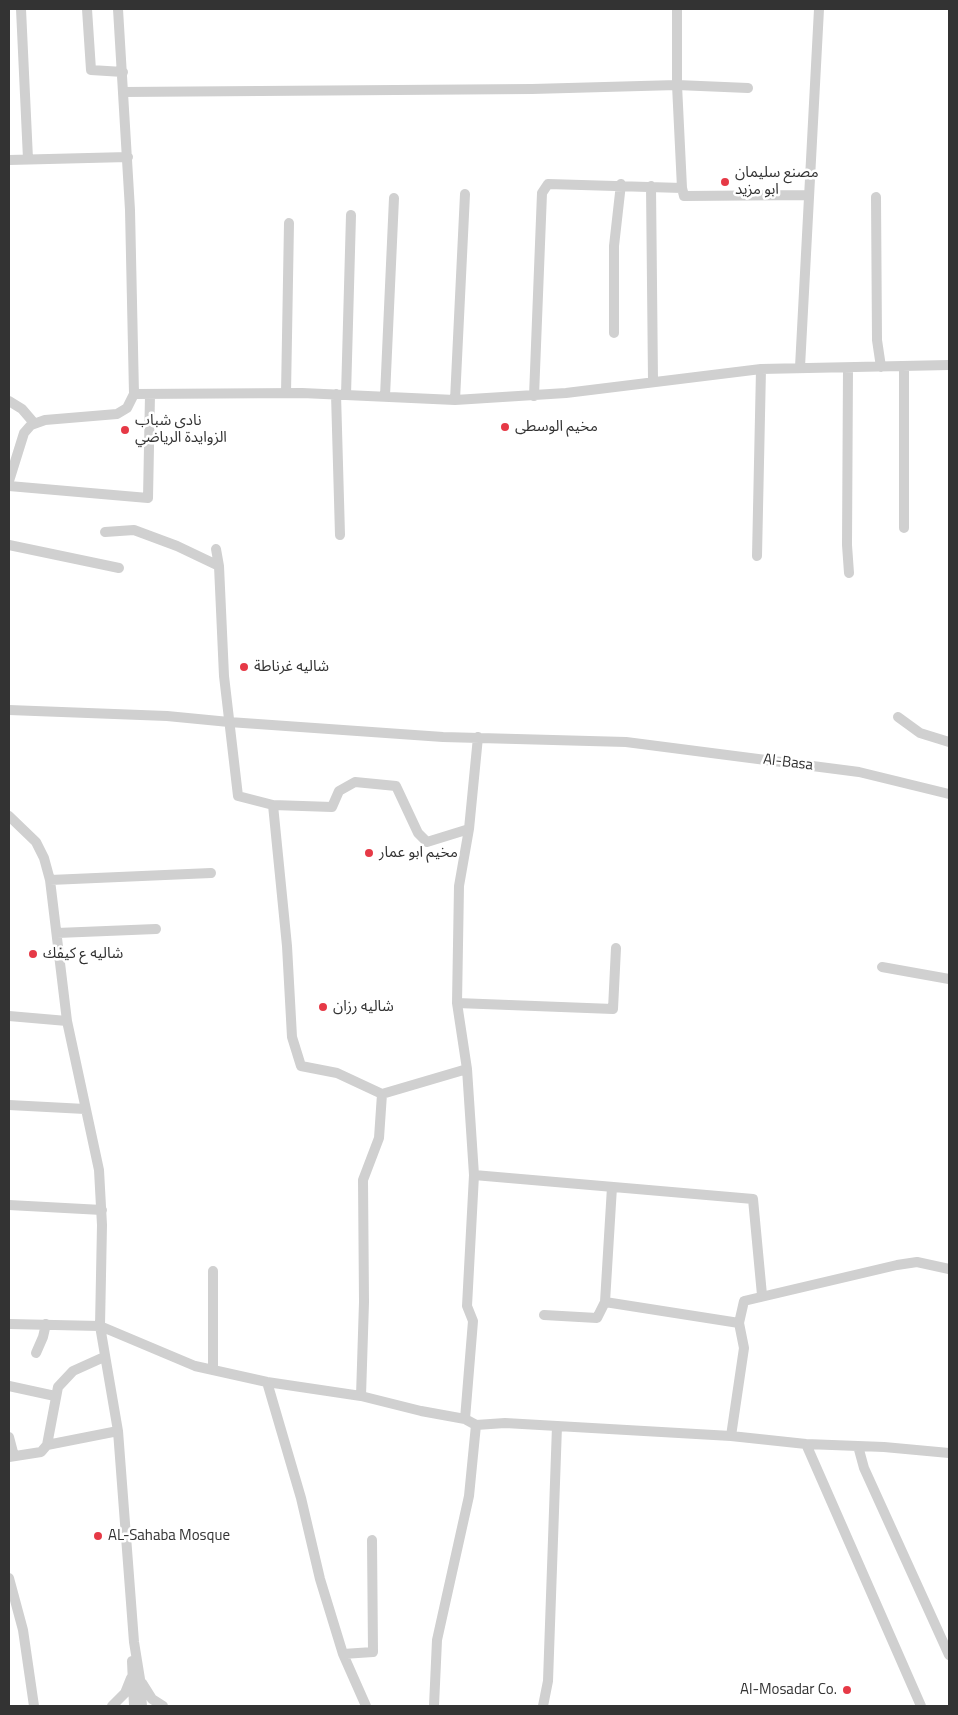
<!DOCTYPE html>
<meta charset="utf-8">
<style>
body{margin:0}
#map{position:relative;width:958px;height:1715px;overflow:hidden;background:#fff;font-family:"Titillium Web",sans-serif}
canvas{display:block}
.frame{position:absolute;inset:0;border:10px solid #333;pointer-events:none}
</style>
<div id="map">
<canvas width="958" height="1715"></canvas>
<div class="frame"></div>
</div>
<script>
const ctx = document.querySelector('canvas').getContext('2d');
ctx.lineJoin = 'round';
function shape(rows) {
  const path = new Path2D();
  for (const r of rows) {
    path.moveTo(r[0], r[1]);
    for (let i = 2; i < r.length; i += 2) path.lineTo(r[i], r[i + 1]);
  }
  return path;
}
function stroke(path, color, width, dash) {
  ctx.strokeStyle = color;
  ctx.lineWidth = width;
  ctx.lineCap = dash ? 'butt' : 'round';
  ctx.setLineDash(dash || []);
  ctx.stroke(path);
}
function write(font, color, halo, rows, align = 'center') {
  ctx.font = font + ' "Titillium Web","Noto Sans Arabic",sans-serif';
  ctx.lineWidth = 5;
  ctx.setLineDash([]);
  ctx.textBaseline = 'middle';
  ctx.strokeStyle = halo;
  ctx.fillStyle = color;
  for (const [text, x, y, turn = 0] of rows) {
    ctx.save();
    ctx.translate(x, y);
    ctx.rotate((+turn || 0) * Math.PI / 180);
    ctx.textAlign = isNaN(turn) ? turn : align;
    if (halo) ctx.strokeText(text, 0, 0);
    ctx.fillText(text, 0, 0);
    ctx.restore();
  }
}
stroke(shape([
 [21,9,28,159],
 [87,9,91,70,123,72],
 [677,9,677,85,682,188,684,196,809,195],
 [123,92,532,89,677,85,748,88],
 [9,160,128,157],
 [651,186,653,381],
 [876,197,877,340,881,367],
 [614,333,614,246,621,184],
 [800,367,819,9],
 [848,368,847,545,849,573],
 [286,393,289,223],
 [134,394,302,393,455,400,566,393,761,369,949,365],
 [336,394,340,535],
 [346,395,351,215],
 [385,396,394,198],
 [534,396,542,193,548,184,682,188],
 [455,400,465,194],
 [9,401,22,409,34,423],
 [9,481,24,433,31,425,45,420,117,414,127,408,134,394,130,210,118,9],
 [9,486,148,498,150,395],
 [904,528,904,366],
 [105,532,134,530,177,546,219,566],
 [9,545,119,568],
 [216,549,219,566,224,676,238,796,273,805,332,807,339,791,355,782,396,786,418,833,427,842,469,829],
 [757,556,761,369],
 [9,710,167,716,229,722,443,737,626,742,859,772,949,794],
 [898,717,920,733,949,742],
 [273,805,287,946,292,1037,301,1066,337,1073,382,1094,467,1069],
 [9,816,36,842,44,858,50,880,67,1021,99,1170,102,1225,100,1326,118,1431,134,1642,140,1679,142,1706],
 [50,880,211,873],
 [57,933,156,929],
 [882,967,949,979],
 [457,1003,613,1009,616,948],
 [9,1016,67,1021],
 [9,1105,85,1109],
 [474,1175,753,1199,762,1295],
 [9,1205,102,1210],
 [605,1302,612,1187],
 [544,1315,597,1318,605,1302,739,1323],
 [9,1324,100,1326,195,1366,267,1382,361,1396,421,1411,465,1419,476,1425,505,1423,731,1436,806,1444,884,1447,949,1453],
 [36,1353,43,1337,46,1324],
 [213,1370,213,1271],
 [267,1382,301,1498,320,1579,343,1654,366,1706],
 [9,1386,55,1396],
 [361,1396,364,1302,363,1180,379,1138,382,1094],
 [465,1419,473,1321,467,1306,474,1175,467,1069,457,1003,459,886,469,829,478,737],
 [731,1436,744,1348,739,1323,744,1301,897,1265,917,1262,949,1269],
 [9,1437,14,1456],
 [806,1444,921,1706],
 [47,1445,58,1387,73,1371,104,1357],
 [858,1446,864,1468,949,1655],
 [9,1457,41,1452,47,1445,118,1431],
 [9,1578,23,1630,34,1706],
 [343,1654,373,1652,372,1540],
 [132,1661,134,1706],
 [142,1683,152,1699,163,1706],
 [112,1706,125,1693,131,1678],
 [434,1706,437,1640,469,1496,476,1425],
 [543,1706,548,1681,557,1426]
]), '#d0d0d0', 10);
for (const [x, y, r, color] of [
 [725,182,5,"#e63946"],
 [505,427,5,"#e63946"],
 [125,430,5,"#e63946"],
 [244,667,5,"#e63946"],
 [369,853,5,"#e63946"],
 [33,954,5,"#e63946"],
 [323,1007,5,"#e63946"],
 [98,1536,5,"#e63946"],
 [847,1690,5,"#e63946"]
]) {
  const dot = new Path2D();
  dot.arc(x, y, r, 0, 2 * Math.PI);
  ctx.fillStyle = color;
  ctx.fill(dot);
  stroke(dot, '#fff', 2);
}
write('15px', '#333', '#fff', [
 ["مصنع سليمان",735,173],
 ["ابو مزيد",735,190],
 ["نادي شباب",135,421],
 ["الزوايدة الرياضي",135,438],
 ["مخيم الوسطى",515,427],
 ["شاليه غرناطة",254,667],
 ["مخيم ابو عمار",379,853],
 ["شاليه ع كيفك",43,954],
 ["شاليه رزان",333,1007],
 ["AL-Sahaba Mosque",108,1536],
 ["Al-Mosadar Co.",837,1690,"right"]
], 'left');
write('15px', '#333', '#fff', [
 ["Al-Basa",788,763,7]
]);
</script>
